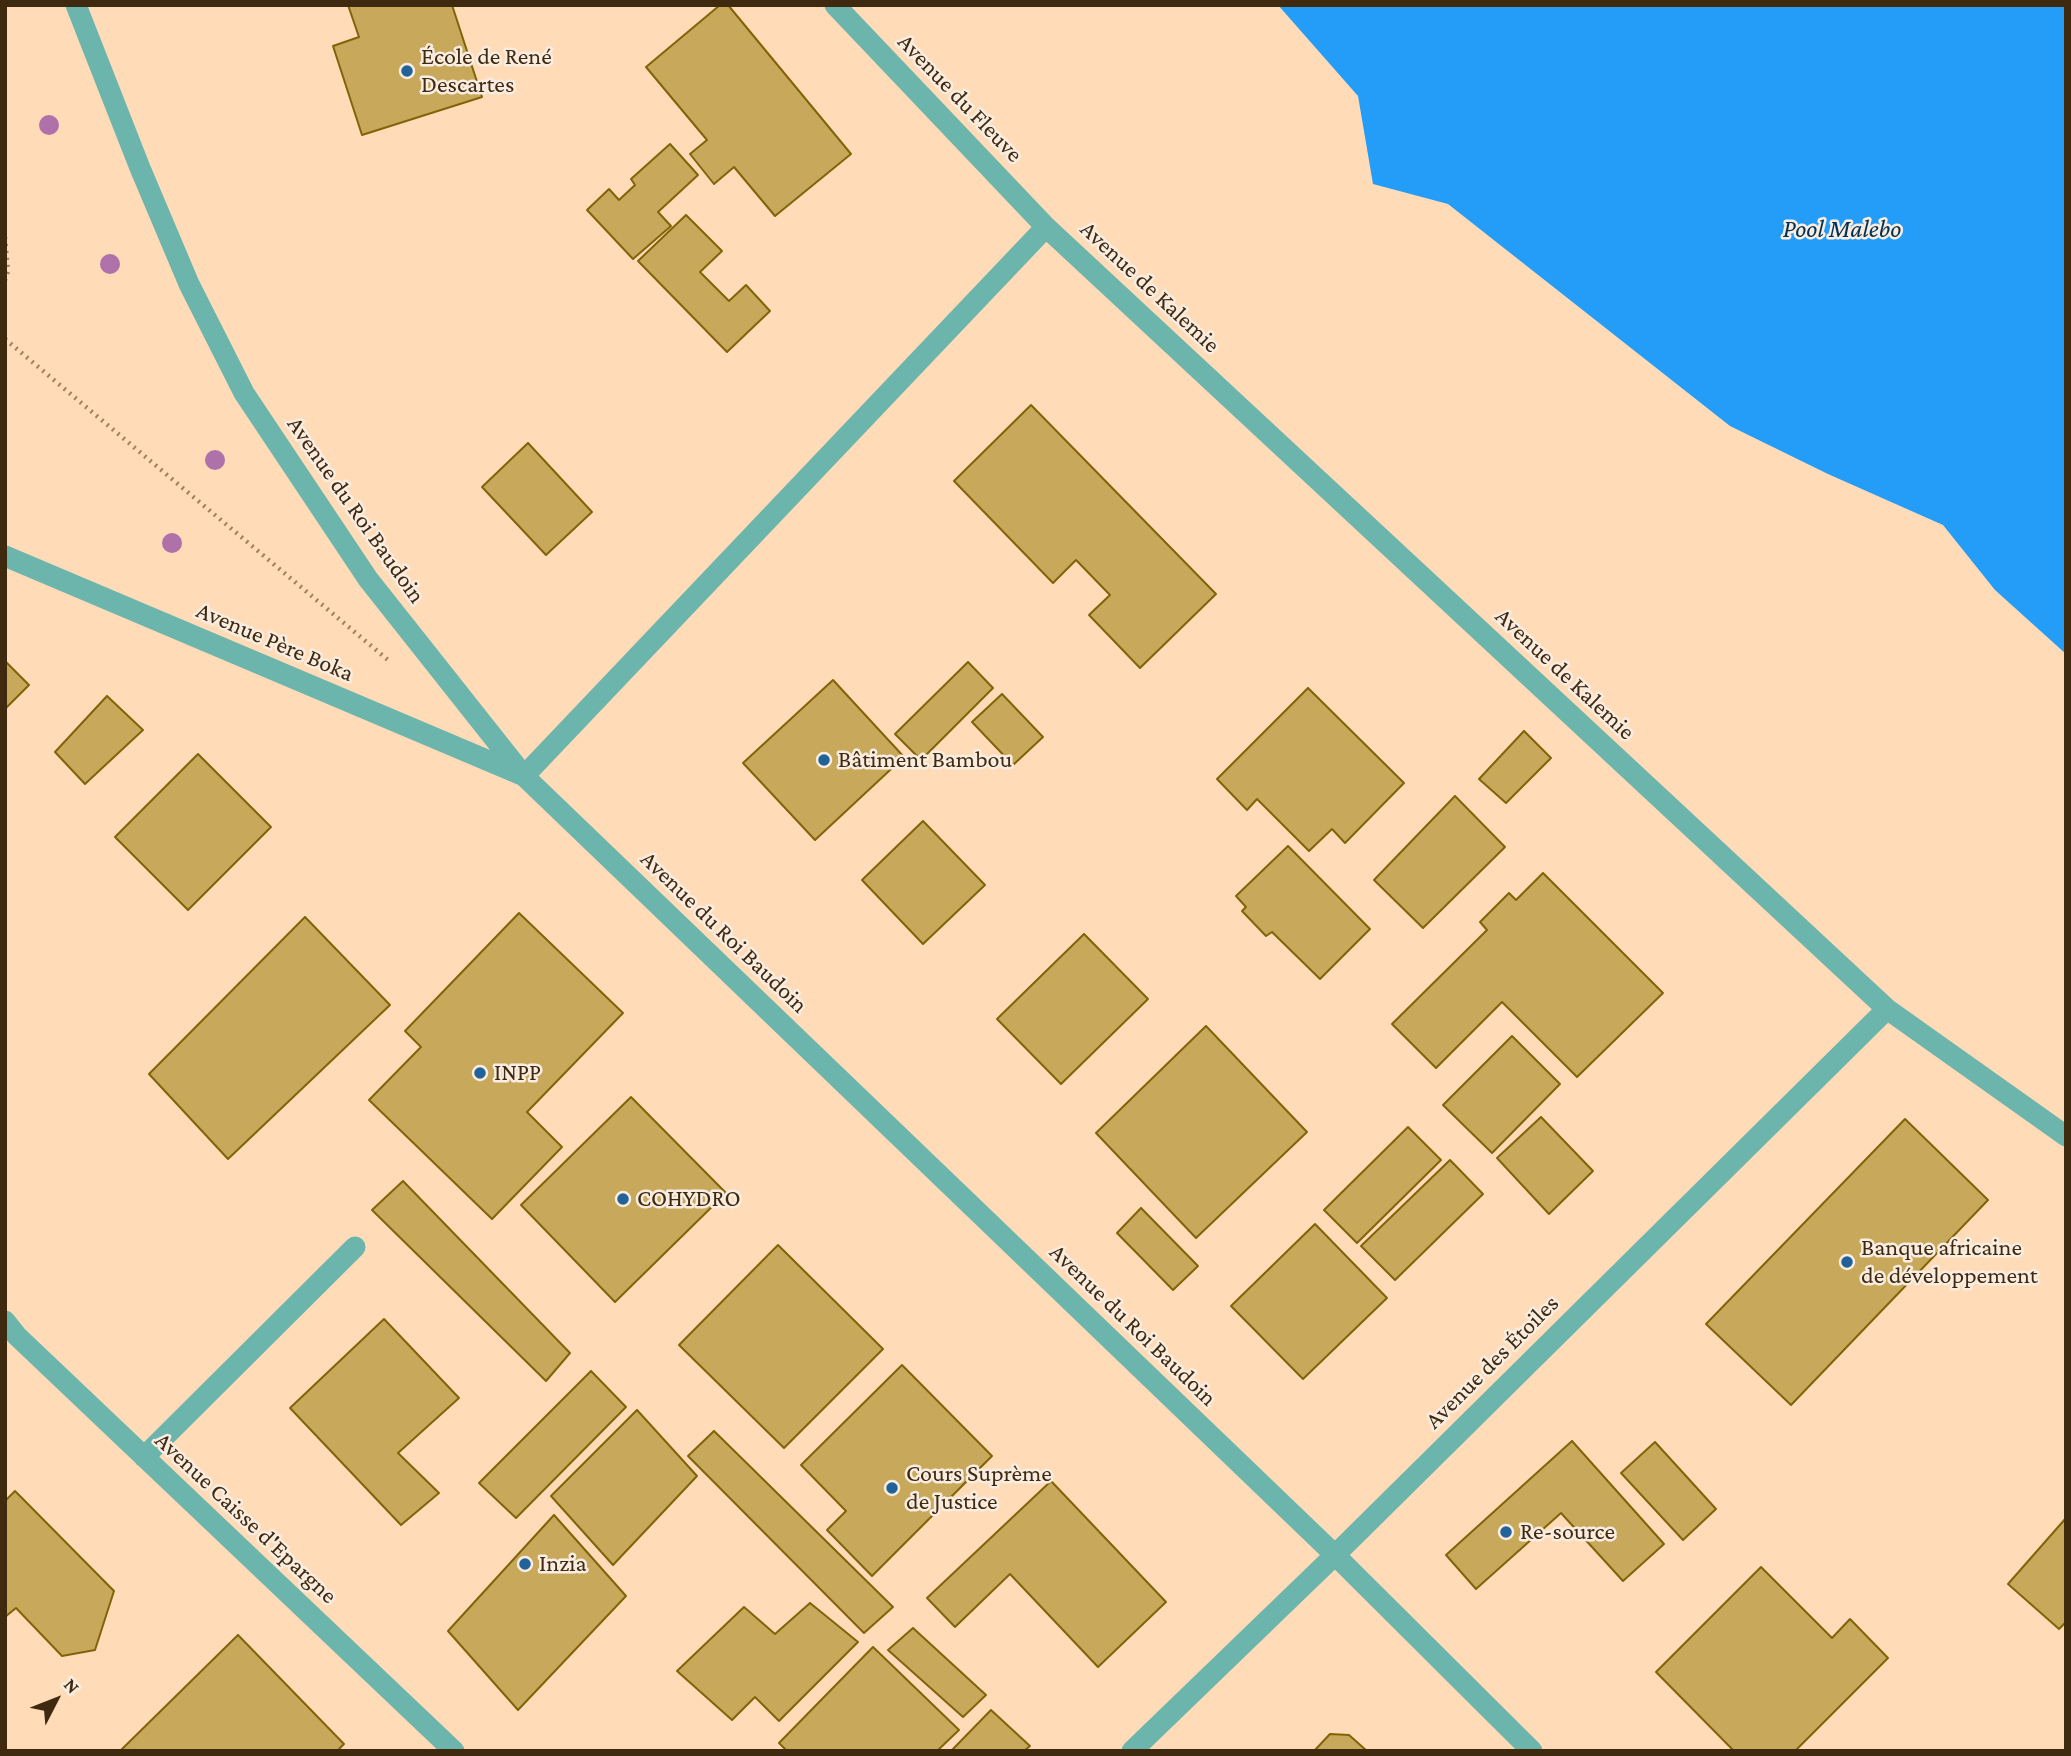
<!DOCTYPE html>
<meta charset="utf-8">
<style>
body{margin:0}
#map{position:relative;width:2071px;height:1756px;overflow:hidden;background:#ffdbb7;font-family:"Crimson Pro",serif}
canvas{display:block}
.frame{position:absolute;inset:0;border:7px solid #3f290f;pointer-events:none}
.north{position:absolute;left:21px;top:1665px;width:70px;height:70px;-webkit-text-stroke:5px #f9ede1;paint-order:stroke;rotate:48deg;font-size:19px;font-weight:700;line-height:28px;text-align:center;color:#3f290f}
.north::after{content:'';display:block;margin:auto;width:24px;height:32px;background:#3f290f;clip-path:polygon(50% 0,100% 100%,50% 72%,0 100%)}
</style>
<div id="map">
<canvas width="2071" height="1756"></canvas>
<div class="frame"></div>
<div class="north">N</div>
</div>
<script>
const ctx = document.querySelector('canvas').getContext('2d');
ctx.lineJoin = 'round';
function fillPath(path, color) {
  ctx.fillStyle = color;
  ctx.fill(path, 'evenodd');
}
function shape(rows) {
  const path = new Path2D();
  for (const r of rows) {
    path.moveTo(r[0], r[1]);
    for (let i = 2; i < r.length; i += 2) path.lineTo(r[i], r[i + 1]);
  }
  return path;
}
function stroke(path, color, width, dash) {
  ctx.strokeStyle = color;
  ctx.lineWidth = width;
  ctx.lineCap = dash ? 'butt' : 'round';
  ctx.setLineDash(dash || []);
  ctx.stroke(path);
}
function write(font, color, halo, rows, align = 'center') {
  ctx.font = font + ' "Crimson Pro",serif';
  ctx.lineWidth = 5;
  ctx.setLineDash([]);
  ctx.textBaseline = 'middle';
  ctx.strokeStyle = halo;
  ctx.fillStyle = color;
  for (const [text, x, y, turn = 0] of rows) {
    ctx.save();
    ctx.translate(x, y);
    ctx.rotate((+turn || 0) * Math.PI / 180);
    ctx.textAlign = isNaN(turn) ? turn : align;
    if (halo) ctx.strokeText(text, 0, 0);
    ctx.fillText(text, 0, 0);
    ctx.restore();
  }
}
fillPath(shape([
 [1278,5,2066,5,2066,654,1995,590,1943,525,1828,474,1730,426,1448,204,1373,184,1358,96]
]), '#249df8');
const building = shape([
 [348,5,452,5,482,97,362,135,333,46,359,37,348,5],
 [720,5,728,5,851,154,775,216,734,167,714,184,690,154,707,140,646,67,720,5],
 [670,144,698,175,658,212,671,226,633,259,587,210,609,189,619,200,635,185,631,179,670,144],
 [686,215,722,251,700,272,729,301,746,285,770,311,727,352,638,261,686,215],
 [1031,405,1216,594,1140,668,1089,615,1110,595,1076,560,1053,583,954,481,1031,405],
 [528,443,592,512,546,555,482,487,528,443],
 [5,661,29,685,5,709,5,661],
 [968,662,993,688,921,760,895,734,968,662],
 [833,680,904,757,815,840,743,763,833,680],
 [1308,688,1404,783,1345,843,1332,829,1309,851,1257,799,1247,810,1217,779,1308,688],
 [1002,694,1043,737,1013,765,972,722,1002,694],
 [107,696,143,730,85,784,55,752,107,696],
 [1524,731,1551,758,1506,803,1479,779,1524,731],
 [198,754,271,827,188,910,115,837,198,754],
 [1455,796,1505,847,1423,928,1374,880,1455,796],
 [923,821,985,885,923,944,862,880,923,821],
 [1288,846,1370,929,1320,979,1272,932,1266,936,1242,911,1246,907,1236,896,1288,846],
 [1543,873,1663,993,1577,1077,1502,1002,1436,1068,1392,1024,1487,930,1480,922,1509,893,1516,900,1543,873],
 [519,913,623,1013,527,1112,562,1147,492,1219,369,1100,421,1047,405,1031,519,913],
 [305,917,390,1005,228,1159,149,1074,305,917],
 [1084,934,1148,999,1061,1084,997,1019,1084,934],
 [1206,1026,1307,1132,1196,1238,1096,1133,1206,1026],
 [1512,1036,1560,1084,1492,1153,1443,1105,1512,1036],
 [631,1097,726,1193,615,1302,521,1205,631,1097],
 [1541,1117,1593,1171,1549,1214,1497,1158,1541,1117],
 [1905,1119,1988,1200,1791,1405,1706,1324,1905,1119],
 [1408,1127,1441,1160,1357,1243,1324,1210,1408,1127],
 [1450,1160,1483,1194,1395,1280,1361,1246,1450,1160],
 [403,1181,570,1353,546,1381,372,1210,403,1181],
 [1141,1208,1198,1266,1173,1290,1117,1233,1141,1208],
 [1315,1224,1387,1298,1303,1379,1231,1306,1315,1224],
 [778,1245,883,1349,784,1448,679,1345,778,1245],
 [384,1319,459,1398,398,1453,439,1493,401,1525,290,1408,384,1319],
 [902,1365,992,1456,872,1576,827,1530,846,1511,801,1465,902,1365],
 [591,1371,626,1407,516,1518,479,1483,591,1371],
 [637,1410,697,1476,613,1565,551,1496,637,1410],
 [714,1431,893,1607,864,1633,688,1456,714,1431],
 [1572,1441,1664,1544,1623,1581,1561,1513,1476,1589,1446,1555,1572,1441],
 [1655,1442,1716,1509,1683,1540,1621,1473,1655,1442],
 [1051,1481,1166,1602,1098,1667,1010,1574,955,1627,927,1598,1051,1481],
 [15,1491,114,1591,95,1650,62,1656,16,1608,5,1617,5,1501,15,1491],
 [554,1515,626,1596,518,1710,448,1631,554,1515],
 [2066,1518,2066,1622,2059,1629,2008,1584,2066,1518],
 [1761,1567,1832,1638,1850,1619,1888,1658,1795,1751,1734,1751,1656,1672,1761,1567],
 [810,1603,858,1642,779,1721,755,1697,732,1720,677,1671,744,1607,775,1634,810,1603],
 [913,1628,986,1695,963,1717,888,1650,913,1628],
 [238,1635,344,1744,337,1751,120,1751,238,1635],
 [873,1647,959,1730,937,1751,787,1751,779,1743,873,1647],
 [991,1710,1030,1746,1024,1751,951,1751,991,1710],
 [1330,1734,1349,1735,1367,1751,1314,1751,1330,1734]
]);
fillPath(building, '#c8a85b');
stroke(building, '#826308', 2);
stroke(shape([
 [5,237,8,271,5,280],
 [5,339,388,660]
]), '#9e8162', 4.5, [2, 5]);
stroke(shape([
 [76,5,140,168,189,284,244,393,368,579,524,776,1335,1555,1532,1751],
 [835,5,1046,227,1887,1009,2066,1136],
 [5,556,522,775],
 [524,776,1046,227],
 [5,1321,17,1336,454,1751],
 [144,1457,355,1247],
 [1132,1751,1335,1555,1887,1009]
]), '#6bb5ad', 21);
ctx.fillStyle = '#ae71aa';
for (const [x, y] of [
 [49,125],
 [110,264],
 [215,460],
 [172,543]
]) {
  ctx.beginPath();
  ctx.arc(x, y, 10, 0, 2 * Math.PI);
  ctx.fill();
}
for (const [x, y, r, color] of [
 [407,71,7,"#216399"],
 [824,760,7,"#216399"],
 [480,1073,7,"#216399"],
 [623,1199,7,"#216399"],
 [1847,1262,7,"#216399"],
 [892,1488,7,"#216399"],
 [1506,1532,7,"#216399"],
 [525,1564,7,"#216399"]
]) {
  const dot = new Path2D();
  dot.arc(x, y, r, 0, 2 * Math.PI);
  ctx.fillStyle = color;
  ctx.fill(dot);
  stroke(dot, '#f9ede1', 2.5);
}
write('24px', '#3f290f', '#f9ede1', [
 ["École de René",421,57],
 ["Descartes",421,85],
 ["Bâtiment Bambou",838,760],
 ["INPP",494,1073],
 ["COHYDRO",637,1199],
 ["Banque africaine",1861,1248],
 ["de développement",1861,1276],
 ["Cours Suprème",906,1474],
 ["de Justice",906,1502],
 ["Re-source",1520,1532],
 ["Inzia",539,1564]
], 'left');
write('24px', '#3f290f', '#f9ede1', [
 ["Avenue du Fleuve",960,98,46],
 ["Avenue de Kalemie",1150,287,43],
 ["Avenue du Roi Baudoin",356,510,55],
 ["Avenue Père Boka",275,642,23],
 ["Avenue de Kalemie",1565,674,43],
 ["Avenue du Roi Baudoin",724,932,44],
 ["Avenue du Roi Baudoin",1133,1325,44],
 ["Avenue des Étoiles",1492,1362,-45],
 ["Avenue Caisse d'Epargne",246,1518,43]
]);
write('italic 26px', '#003053', '#f9ede1', [
 ["Pool Malebo",1842,229]
]);
</script>
